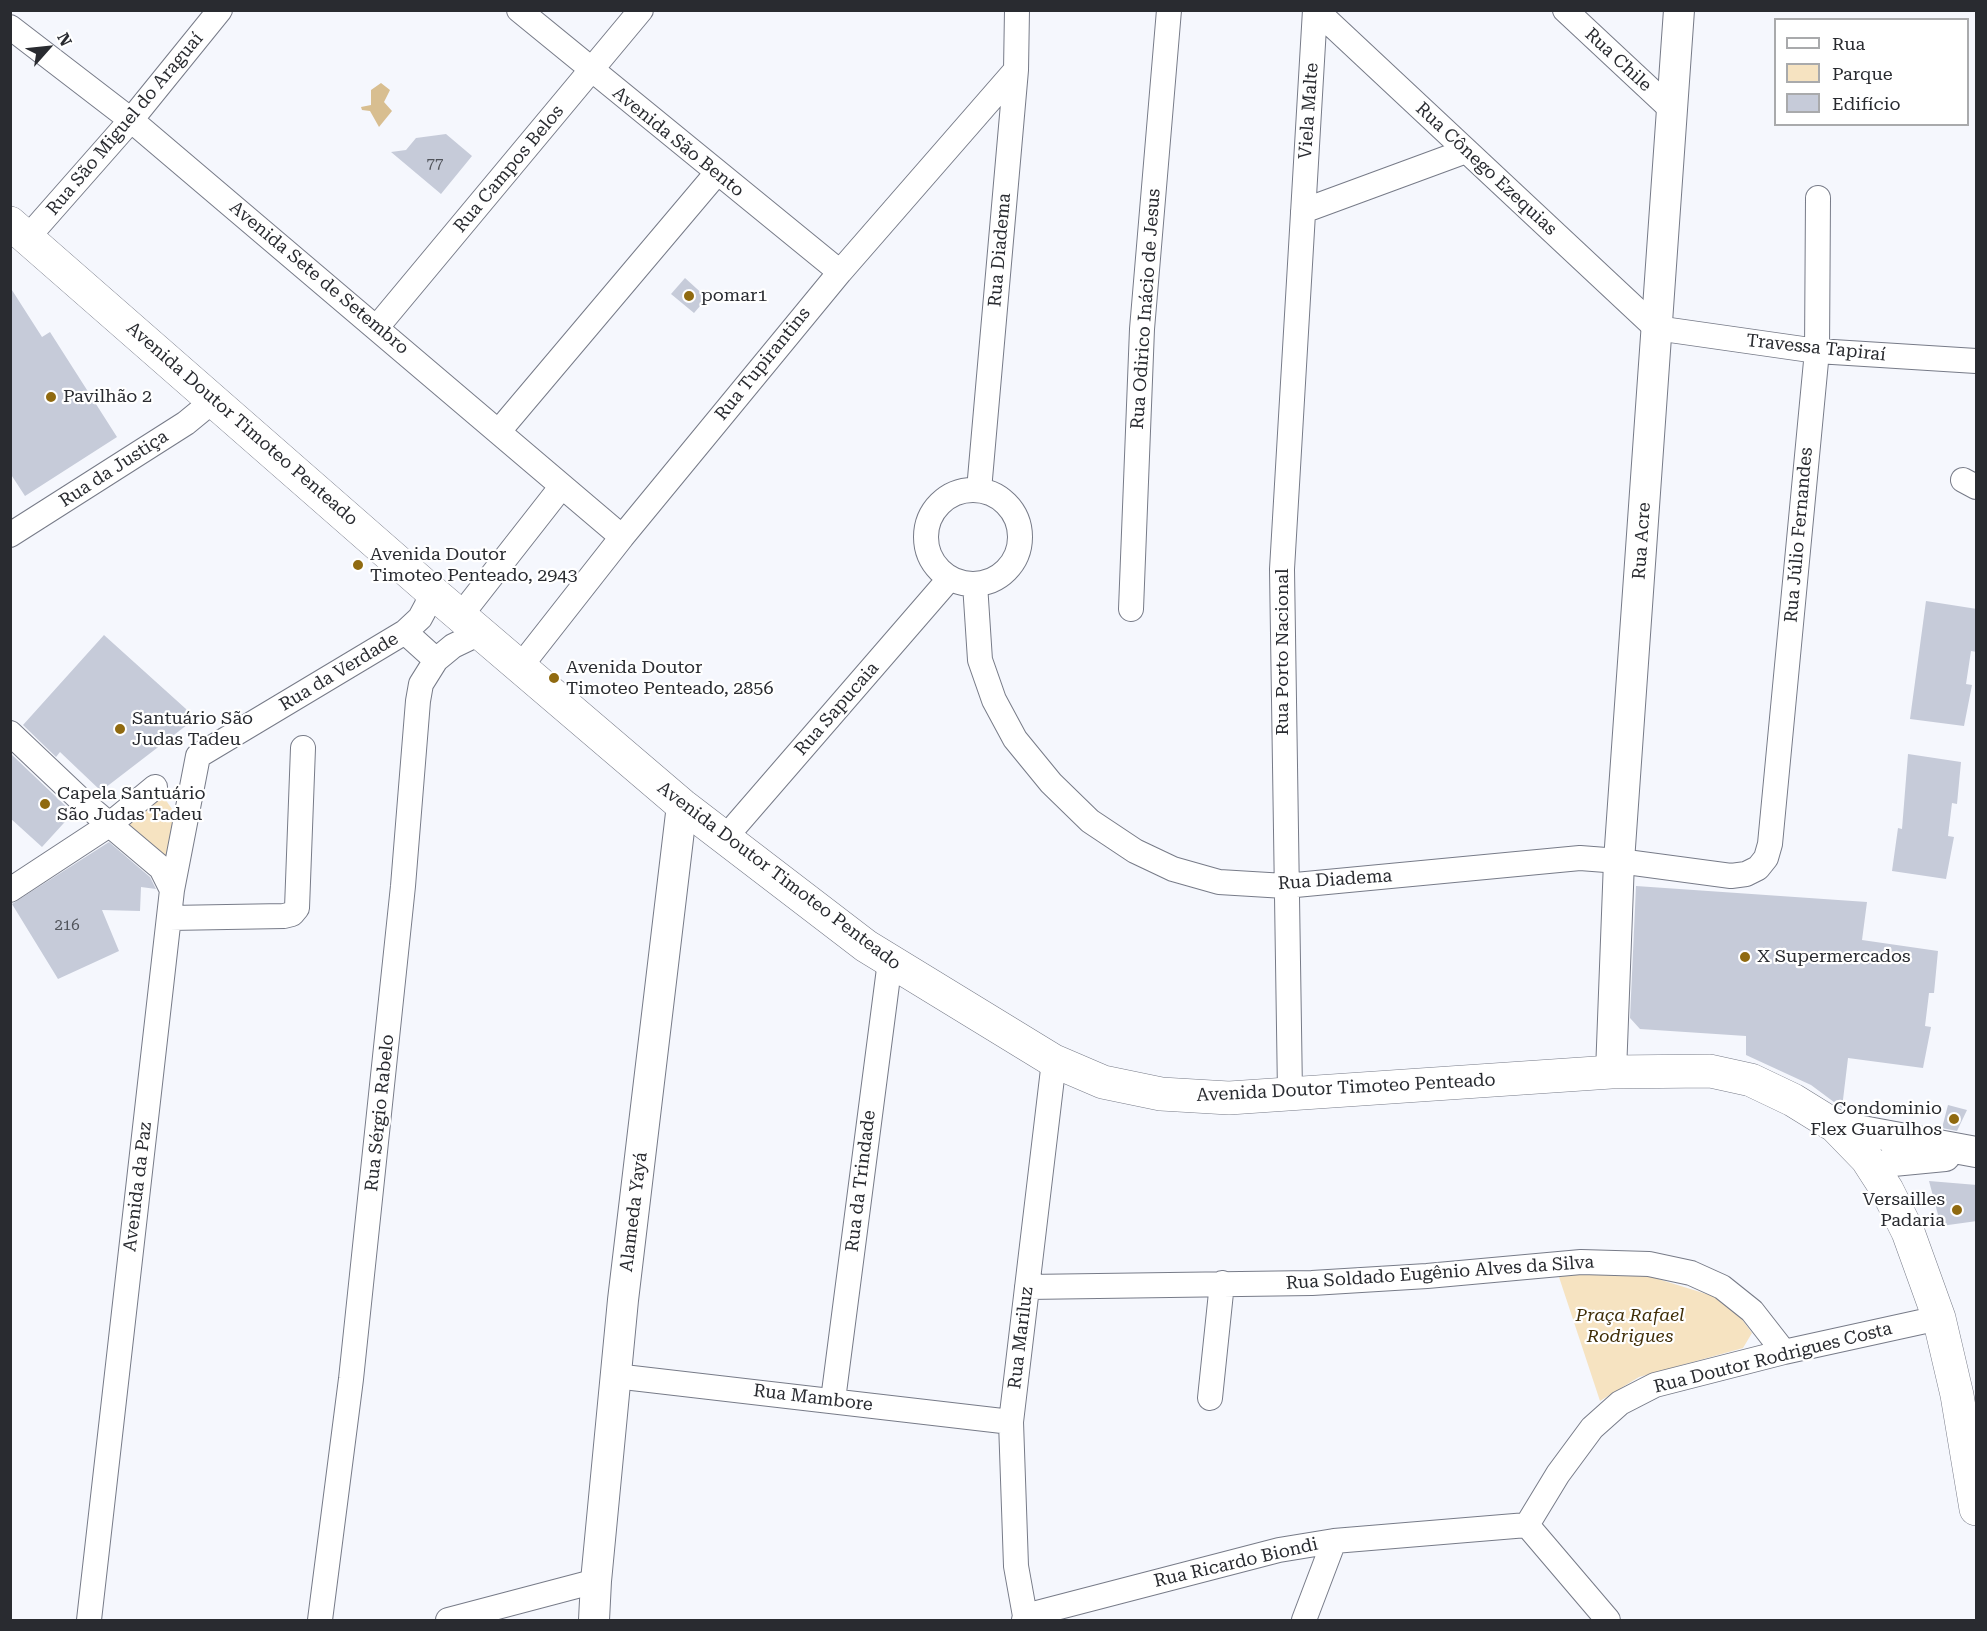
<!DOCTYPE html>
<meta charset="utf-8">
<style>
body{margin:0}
#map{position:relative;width:1987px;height:1631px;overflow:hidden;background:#f5f7fd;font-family:"Roboto Serif",serif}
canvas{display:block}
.frame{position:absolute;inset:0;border:12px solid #292b30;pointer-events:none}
.legend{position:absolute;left:1774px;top:18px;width:195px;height:108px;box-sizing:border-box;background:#fff;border:2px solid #a9aaac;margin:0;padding:8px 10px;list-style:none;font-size:18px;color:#292b30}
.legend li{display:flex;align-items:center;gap:12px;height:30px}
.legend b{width:30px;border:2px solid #a9aaac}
.north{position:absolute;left:18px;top:18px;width:60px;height:60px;-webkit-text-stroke:4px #fff;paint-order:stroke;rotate:63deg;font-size:16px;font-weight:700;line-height:24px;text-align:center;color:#292b30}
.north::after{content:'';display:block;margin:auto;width:21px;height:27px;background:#292b30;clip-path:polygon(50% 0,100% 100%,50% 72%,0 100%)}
</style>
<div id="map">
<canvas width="1987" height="1631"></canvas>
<div class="frame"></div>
<ul class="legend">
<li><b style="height:8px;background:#fff"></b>Rua</li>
<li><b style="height:16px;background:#f6e3c1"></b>Parque</li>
<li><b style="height:16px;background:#c6cbd9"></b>Edifício</li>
</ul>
<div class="north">N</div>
</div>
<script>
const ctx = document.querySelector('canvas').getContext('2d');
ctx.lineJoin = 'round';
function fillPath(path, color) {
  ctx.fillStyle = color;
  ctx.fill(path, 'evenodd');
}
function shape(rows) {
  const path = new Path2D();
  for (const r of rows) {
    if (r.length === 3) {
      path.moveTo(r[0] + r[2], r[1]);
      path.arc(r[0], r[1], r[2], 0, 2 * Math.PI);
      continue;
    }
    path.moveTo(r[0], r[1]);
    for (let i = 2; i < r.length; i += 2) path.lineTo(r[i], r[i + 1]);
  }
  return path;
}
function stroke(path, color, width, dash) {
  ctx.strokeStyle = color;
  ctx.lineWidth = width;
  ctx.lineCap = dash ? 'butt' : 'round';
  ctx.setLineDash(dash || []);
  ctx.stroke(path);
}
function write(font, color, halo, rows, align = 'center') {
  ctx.font = font + ' "Roboto Serif",serif';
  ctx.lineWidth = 4.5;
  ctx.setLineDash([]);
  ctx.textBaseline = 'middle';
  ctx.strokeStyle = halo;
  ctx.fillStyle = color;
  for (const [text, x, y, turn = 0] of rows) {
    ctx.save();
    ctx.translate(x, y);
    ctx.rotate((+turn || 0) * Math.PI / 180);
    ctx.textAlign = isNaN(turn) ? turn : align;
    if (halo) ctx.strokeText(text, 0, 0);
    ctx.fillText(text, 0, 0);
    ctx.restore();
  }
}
fillPath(shape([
 [165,799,172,809,173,859,165,859,129,824,153,800],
 [1558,1274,1642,1274,1713,1296,1741,1318,1752,1333,1743,1348,1639,1377,1600,1401]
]), '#f6e3c1');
fillPath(shape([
 [381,83,390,90,384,102,392,111,379,127,370,111,362,110,361,107,371,105,371,90]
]), '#d8be90');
fillPath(shape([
 [446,134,472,156,441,194,391,152,406,150,416,138],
 [685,278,707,298,694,313,671,294],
 [10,287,42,337,50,332,117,437,25,496,10,473],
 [1926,601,1977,609,1977,652,1971,651,1966,684,1972,685,1964,726,1910,719],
 [104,635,196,718,101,791,60,752,56,757,23,725],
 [10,753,73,813,42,847,10,818],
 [1908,754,1961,762,1957,804,1952,803,1948,836,1954,837,1946,879,1892,871,1898,828,1902,829],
 [109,842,150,877,156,889,141,887,140,911,102,910,119,951,58,979,12,904],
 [1636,886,1867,902,1862,940,1938,951,1934,993,1929,993,1925,1026,1931,1027,1923,1068,1848,1058,1842,1108,1811,1085,1746,1055,1746,1036,1640,1029,1630,1018],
 [1948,1105,1967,1110,1957,1131,1942,1128],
 [1929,1181,1977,1185,1977,1221,1941,1226]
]), '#c6cbd9');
const minor = shape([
 [519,10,840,272],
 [1316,10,1656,328,1817,351,1976,361],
 [1565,10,1671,109],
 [10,27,131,120,622,537],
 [1303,211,1466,151],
 [28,237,131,120,220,10],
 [377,327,641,10],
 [499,431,716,174],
 [1963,480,1976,487],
 [979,490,1016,70,1017,10],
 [973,537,47],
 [10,535,186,423,214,400],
 [975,584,980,660,994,700,1015,739,1051,783,1090,821,1135,851,1173,869,1219,882,1285,886,1580,858,1619,861,1731,876,1746,874,1758,868,1766,858,1770,844,1817,351,1818,198],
 [1131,609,1142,329,1169,10],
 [461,615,562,486],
 [405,632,436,660],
 [520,667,622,537,840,272,1016,70],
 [10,733,84,803,161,868,172,890],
 [724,839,950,578],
 [10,890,109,825,155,787],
 [170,918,284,916,292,914,297,908,303,748],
 [1290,1093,1282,569,1315,10],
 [1027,1287,1312,1283,1427,1276,1581,1262,1649,1264,1691,1273,1722,1287,1752,1311,1784,1352],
 [615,1376,1011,1422],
 [1210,1398,1222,1283],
 [833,1400,890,961],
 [1527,1525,1558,1474,1592,1428,1620,1403,1655,1385,1784,1352,1939,1318],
 [1527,1525,1608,1620],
 [1025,1616,1016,1566,1011,1422,1054,1061],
 [89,1620,172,890,198,756,405,632,420,618,427,605,430,589],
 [320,1620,351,1379,403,886,418,701,421,684,436,660,453,646,480,633],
 [448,1620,596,1581],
 [1024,1620,1025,1616,1279,1550,1334,1541,1527,1525],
 [1304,1620,1334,1541]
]);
const tertiary = shape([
 [1611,1072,1619,861,1679,10],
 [1835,1126,1976,1152],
 [1879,1176,1883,1167,1893,1161,1945,1156],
 [594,1620,596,1581,623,1300,682,805]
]);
const secondary = shape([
 [10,223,423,584,682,805,866,946,1054,1061,1103,1082,1161,1094,1229,1098,1611,1072,1710,1071,1751,1080,1793,1100,1835,1126,1867,1159,1887,1190,1908,1232,1939,1318,1957,1395,1976,1509]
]);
stroke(minor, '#777b88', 26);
stroke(tertiary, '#777b88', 32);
stroke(secondary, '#777b88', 34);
stroke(minor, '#fff', 24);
stroke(tertiary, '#fff', 30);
stroke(secondary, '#fff', 33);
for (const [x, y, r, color] of [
 [689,296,6,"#906a10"],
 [51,397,6,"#906a10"],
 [358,565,6,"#906a10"],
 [554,678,6,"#906a10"],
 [120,729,6,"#906a10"],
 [45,804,6,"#906a10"],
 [1745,957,6,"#906a10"],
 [1954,1119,6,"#906a10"],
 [1957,1210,6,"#906a10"]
]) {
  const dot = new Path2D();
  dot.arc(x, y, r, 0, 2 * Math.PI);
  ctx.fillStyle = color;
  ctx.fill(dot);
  stroke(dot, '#fff', 2);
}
write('15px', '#50535a', null, [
 ["77",435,164],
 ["216",67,926]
]);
write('18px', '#292b30', '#fff', [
 ["Rua Chile",1618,60,43],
 ["Viela Malte",1309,111,-86],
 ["Rua São Miguel do Araguaí",125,124,-50],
 ["Avenida São Bento",678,142,39],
 ["Rua Campos Belos",509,169,-50],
 ["Rua Cônego Ezequias",1486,169,43],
 ["Rua Diadema",1000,250,-85],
 ["Avenida Sete de Setembro",319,278,40],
 ["Rua Odirico Inácio de Jesus",1146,309,-86],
 ["Travessa Tapiraí",1816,348,6],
 ["Rua Tupirantins",763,364,-51],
 ["Avenida Doutor Timoteo Penteado",242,424,41],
 ["Rua da Justiça",114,469,-33],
 ["Rua Júlio Fernandes",1799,535,-85],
 ["Rua Acre",1642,541,-86],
 ["Rua Porto Nacional",1283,652,-90],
 ["Rua da Verdade",339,672,-31],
 ["Rua Sapucaia",837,709,-49],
 ["Avenida Doutor Timoteo Penteado",779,876,37],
 ["Rua Diadema",1335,880,-4],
 ["Avenida Doutor Timoteo Penteado",1346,1088,-3],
 ["Rua Sérgio Rabelo",380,1113,-84],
 ["Rua da Trindade",861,1181,-83],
 ["Avenida da Paz",138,1187,-83],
 ["Alameda Yayá",634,1212,-83],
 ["Rua Soldado Eugênio Alves da Silva",1440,1273,-4],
 ["Rua Mariluz",1021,1338,-83],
 ["Rua Doutor Rodrigues Costa",1773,1358,-14],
 ["Rua Mambore",813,1398,7],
 ["Rua Ricardo Biondi",1236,1563,-13]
]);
write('18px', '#292b30', '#fff', [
 ["pomar1",701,296],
 ["Pavilhão 2",63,397],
 ["Avenida Doutor",370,555],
 ["Timoteo Penteado, 2943",370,576],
 ["Avenida Doutor",566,668],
 ["Timoteo Penteado, 2856",566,689],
 ["Santuário São",132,719],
 ["Judas Tadeu",132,740],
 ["Capela Santuário",57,794],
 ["São Judas Tadeu",57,815],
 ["X Supermercados",1757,957],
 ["Condominio",1942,1109,"right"],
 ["Flex Guarulhos",1942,1130,"right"],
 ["Versailles",1945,1200,"right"],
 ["Padaria",1945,1221,"right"]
], 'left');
write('italic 18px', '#402e07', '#fff', [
 ["Praça Rafael",1630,1316],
 ["Rodrigues",1630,1337]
]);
</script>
